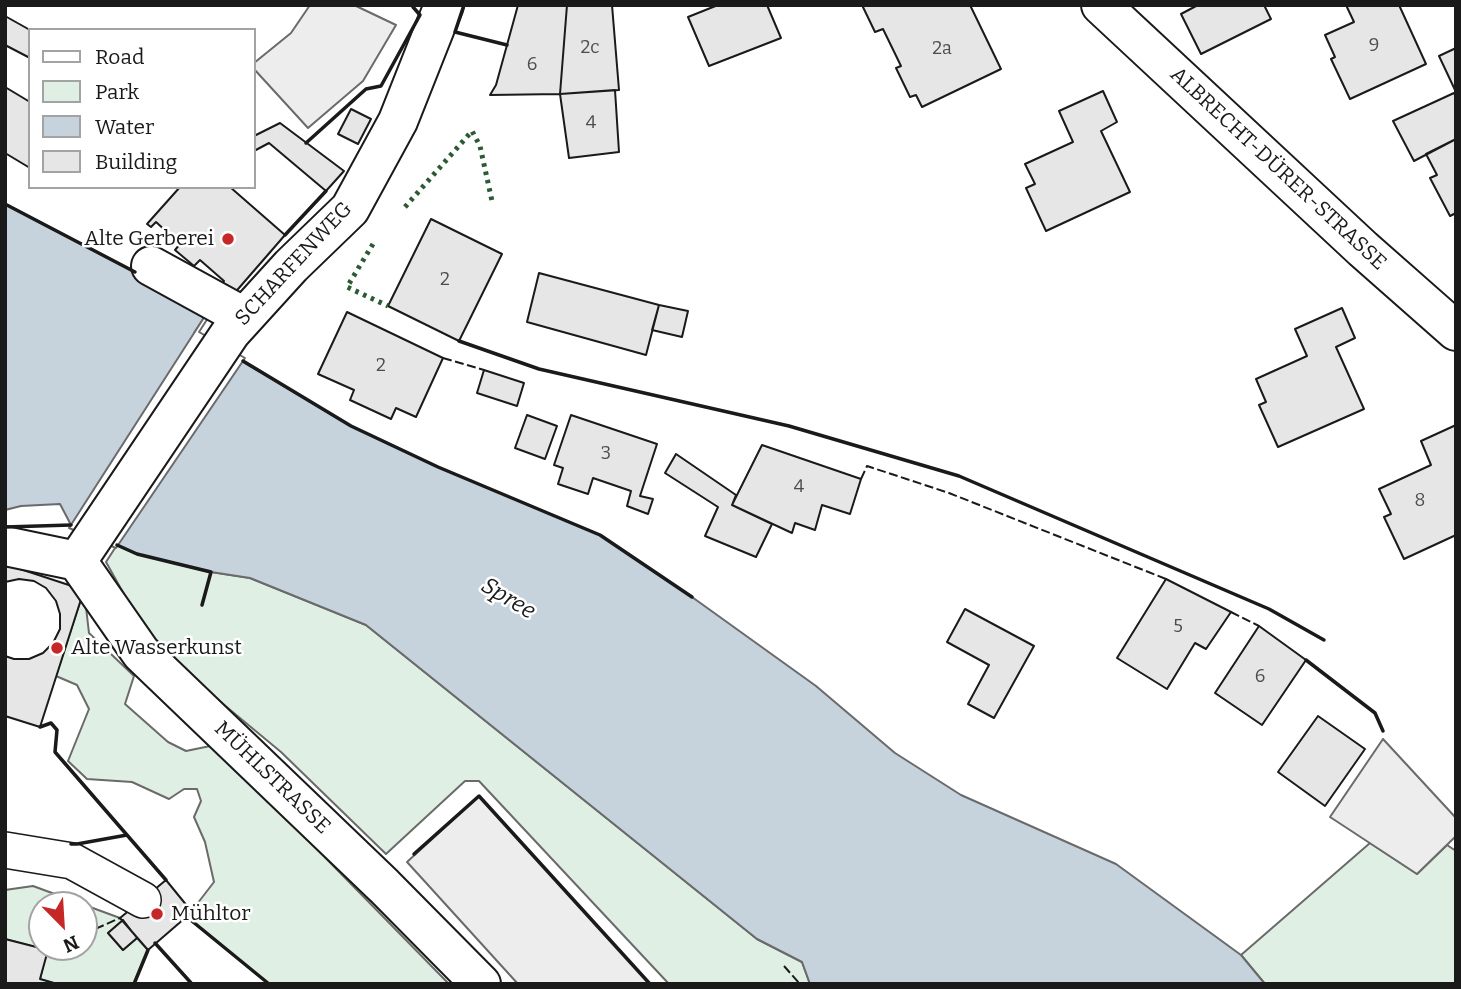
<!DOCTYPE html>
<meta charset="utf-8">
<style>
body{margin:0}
#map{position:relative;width:1461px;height:989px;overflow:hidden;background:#fff;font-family:Bitter,serif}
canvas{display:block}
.frame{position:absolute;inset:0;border:7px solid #1a1a1a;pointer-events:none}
.legend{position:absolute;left:28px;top:28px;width:228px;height:161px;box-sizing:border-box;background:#fff;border:2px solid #a3a3a3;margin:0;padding:9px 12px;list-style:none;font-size:21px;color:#1a1a1a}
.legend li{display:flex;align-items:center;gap:14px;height:35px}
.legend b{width:35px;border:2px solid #a3a3a3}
.north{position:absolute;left:28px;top:891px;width:70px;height:70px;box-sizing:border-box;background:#fff;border:2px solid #a3a3a3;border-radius:50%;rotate:156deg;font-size:19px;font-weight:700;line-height:28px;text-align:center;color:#1a1a1a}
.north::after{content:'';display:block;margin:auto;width:24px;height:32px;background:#c62828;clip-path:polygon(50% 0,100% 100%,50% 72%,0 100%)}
</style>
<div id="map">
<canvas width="1461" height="989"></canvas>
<div class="frame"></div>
<ul class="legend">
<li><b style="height:9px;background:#fff"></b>Road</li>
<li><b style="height:19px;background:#e0efe3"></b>Park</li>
<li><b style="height:19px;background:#c6d2dc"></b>Water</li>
<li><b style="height:19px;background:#e6e6e6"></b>Building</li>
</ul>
<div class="north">N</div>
</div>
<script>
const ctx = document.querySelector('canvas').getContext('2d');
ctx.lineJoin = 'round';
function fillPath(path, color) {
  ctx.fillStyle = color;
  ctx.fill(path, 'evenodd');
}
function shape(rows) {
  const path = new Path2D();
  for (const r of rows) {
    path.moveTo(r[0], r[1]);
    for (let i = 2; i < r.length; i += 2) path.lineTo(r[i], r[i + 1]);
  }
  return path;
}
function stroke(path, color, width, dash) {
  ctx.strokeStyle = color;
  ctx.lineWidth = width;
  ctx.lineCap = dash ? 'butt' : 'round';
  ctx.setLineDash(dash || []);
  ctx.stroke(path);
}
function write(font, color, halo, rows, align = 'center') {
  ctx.font = font + ' Bitter,serif';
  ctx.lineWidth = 5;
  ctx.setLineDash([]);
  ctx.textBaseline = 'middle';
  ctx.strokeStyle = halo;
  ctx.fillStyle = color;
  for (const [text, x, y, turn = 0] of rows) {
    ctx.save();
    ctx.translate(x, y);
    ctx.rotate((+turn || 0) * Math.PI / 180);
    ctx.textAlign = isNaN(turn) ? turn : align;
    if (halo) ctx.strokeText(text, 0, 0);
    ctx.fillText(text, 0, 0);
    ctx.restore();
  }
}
const green = shape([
 [117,545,137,554,211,572,250,578,366,625,757,939,802,962,810,984,669,984,479,781,465,781,386,854,281,752,153,646,106,562,117,545],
 [84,590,89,633,134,676,125,704,168,742,186,751,215,745,449,984,269,984,187,917,214,882,205,842,194,817,201,801,197,789,184,789,169,799,132,782,87,779,68,761,89,709,77,685,56,676,84,590],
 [1370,843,1417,874,1447,845,1456,851,1456,984,1265,984,1241,955,1370,843],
 [33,886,120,918,123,920,108,933,123,950,137,938,148,950,134,984,57,984,40,979,47,950,5,939,5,890,33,886],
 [42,905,84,905,84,947,42,947,42,905]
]);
fillPath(green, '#e0efe3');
stroke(green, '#6a6a6a', 2);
const parking = shape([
 [310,5,354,5,396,25,363,81,308,128,254,69,254,63,291,33,310,5],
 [1383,739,1456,818,1456,836,1417,874,1330,817,1383,739],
 [479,796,650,984,518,984,418,874,407,862,479,796]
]);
fillPath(parking, '#ededed');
stroke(parking, '#6a6a6a', 2);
const water = shape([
 [5,204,143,276,205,316,194,333,351,426,438,467,600,535,692,597,816,686,895,753,961,795,1116,864,1241,955,1265,984,810,984,802,962,757,939,366,625,250,578,211,572,137,554,71,525,60,504,21,506,5,510,5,204]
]);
fillPath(water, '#c6d2dc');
stroke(water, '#6a6a6a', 2);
const pier = shape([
 [205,316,208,318,199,332,245,358,116,548,69,528,205,316]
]);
fillPath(pier, '#fff');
stroke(pier, '#6a6a6a', 2);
const building = shape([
 [518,5,567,5,560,94,490,95,496,85,518,5],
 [567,5,612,5,619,90,560,94,567,5],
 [718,5,767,5,781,38,709,66,688,17,718,5],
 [862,5,970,5,1001,69,922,107,916,95,910,97,896,68,901,66,883,29,875,32,862,5],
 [1198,5,1264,5,1271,19,1201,54,1181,14,1198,5],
 [1346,5,1399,5,1426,64,1350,99,1331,59,1335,57,1325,35,1354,22,1346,5],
 [5,16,30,30,30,58,5,45,5,16],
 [1456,48,1456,90,1455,90,1439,56,1456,48],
 [5,87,30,102,30,168,5,153,5,87],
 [615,90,619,152,569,158,560,94,615,90],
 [1103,91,1117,122,1101,131,1130,192,1046,231,1026,188,1035,184,1025,164,1073,142,1059,111,1103,91],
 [1454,93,1456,97,1456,139,1414,161,1393,121,1454,93],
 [351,109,371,119,358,144,338,134,351,109],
 [280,123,344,171,326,191,269,143,254,151,254,136,280,123],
 [1456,139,1456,213,1450,216,1430,178,1437,175,1426,154,1456,139],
 [180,187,230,187,285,235,232,296,221,286,224,281,200,260,194,266,175,250,180,244,156,222,151,227,147,224,180,187],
 [431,219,502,254,459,341,388,306,431,219],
 [539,273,659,305,646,355,527,322,539,273],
 [659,305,688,311,682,337,652,330,659,305],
 [1342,308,1355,338,1336,347,1364,409,1278,447,1259,405,1266,402,1256,379,1307,356,1295,329,1342,308],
 [347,312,443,358,416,417,396,408,391,419,350,400,354,390,318,374,347,312],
 [484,370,524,383,517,406,477,393,484,370],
 [527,415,557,426,545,459,515,448,527,415],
 [571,415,657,444,640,496,653,499,648,514,627,506,631,491,593,478,588,494,558,484,563,468,554,465,571,415],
 [1456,425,1456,535,1404,559,1384,517,1391,514,1379,489,1431,465,1421,441,1456,425],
 [762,445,861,479,850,514,822,505,815,530,795,523,792,533,732,505,762,445],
 [676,454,736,495,732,505,772,524,756,557,705,536,718,507,665,473,676,454],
 [5,564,84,590,40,727,5,716,5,656,14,659,29,659,43,653,53,643,60,629,60,614,56,601,46,588,34,581,19,579,5,582,5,564],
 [1166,579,1231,612,1206,649,1195,643,1167,689,1117,658,1166,579],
 [965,609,1034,646,994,718,968,704,989,665,947,642,965,609],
 [1259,626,1306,660,1262,725,1215,693,1259,626],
 [1318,716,1365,749,1325,806,1278,772,1318,716],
 [166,880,192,912,148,950,120,918,166,880],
 [123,920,137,938,123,950,108,933,123,920],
 [5,939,48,950,40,979,57,984,5,984,5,939]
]);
fillPath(building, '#e6e6e6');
stroke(building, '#1a1a1a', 2);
const pedestrian = shape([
 [5,850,72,861,143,900]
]);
const minor = shape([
 [1101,5,1363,249,1456,331],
 [151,266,244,317],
 [5,546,77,561],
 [77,561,231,332,291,266,350,209,398,121,444,5],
 [77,561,141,653,384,886,481,984]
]);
stroke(pedestrian, '#1a1a1a', 38);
stroke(minor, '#1a1a1a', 42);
stroke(pedestrian, '#fff', 35);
stroke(minor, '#fff', 38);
stroke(shape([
 [405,207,472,131,480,146,492,201],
 [373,244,347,287,388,306]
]), '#2b5a34', 5, [3.5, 5]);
stroke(shape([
 [443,358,484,370],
 [861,479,867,466,949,493,1166,579],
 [1231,612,1259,626],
 [84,934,120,918],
 [784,966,800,984]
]), '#1a1a1a', 2, [9, 3.5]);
stroke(shape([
 [464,5,455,32,507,45],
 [306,143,366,89,381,86,420,15,413,7],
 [5,204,135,272],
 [285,235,326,191],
 [459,341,539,369,789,426,959,476,1269,609,1324,640],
 [243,361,351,426,438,467,600,535,692,597],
 [5,527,71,525],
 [117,545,137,554,211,572,202,605],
 [1306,660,1375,713,1383,731],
 [40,727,51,723,57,730,55,752,166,880],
 [71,844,77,844,127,835],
 [414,854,479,796,650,984],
 [187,917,269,984],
 [155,943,192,984],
 [134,984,148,950]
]), '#1a1a1a', 3.5);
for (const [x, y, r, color] of [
 [228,239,7,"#c62828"],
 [57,648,7,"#c62828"],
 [157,914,7,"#c62828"]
]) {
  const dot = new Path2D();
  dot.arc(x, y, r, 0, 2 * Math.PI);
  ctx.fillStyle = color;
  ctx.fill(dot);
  stroke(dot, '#fff', 2.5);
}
write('18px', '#4d4d4d', null, [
 ["9",1374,46],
 ["2c",590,48],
 ["2a",942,49],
 ["6",532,65],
 ["4",591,123],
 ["2",445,280],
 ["2",381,366],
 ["3",606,454],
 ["4",799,487],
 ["8",1420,501],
 ["5",1178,627],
 ["6",1260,677]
]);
write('21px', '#1a1a1a', '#fff', [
 ["ALBRECHT-DÜRER-STRASSE",1278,169,43],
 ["SCHARFENWEG",294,264,-47],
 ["MÜHLSTRASSE",272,778,44]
]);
write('21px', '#1a1a1a', '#fff', [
 ["Alte Gerberei",214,239,"right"],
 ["Alte Wasserkunst",71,648],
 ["Mühltor",171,914]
], 'left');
write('italic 23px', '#1a1a1a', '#fff', [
 ["Spree",508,599,31]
]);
</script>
